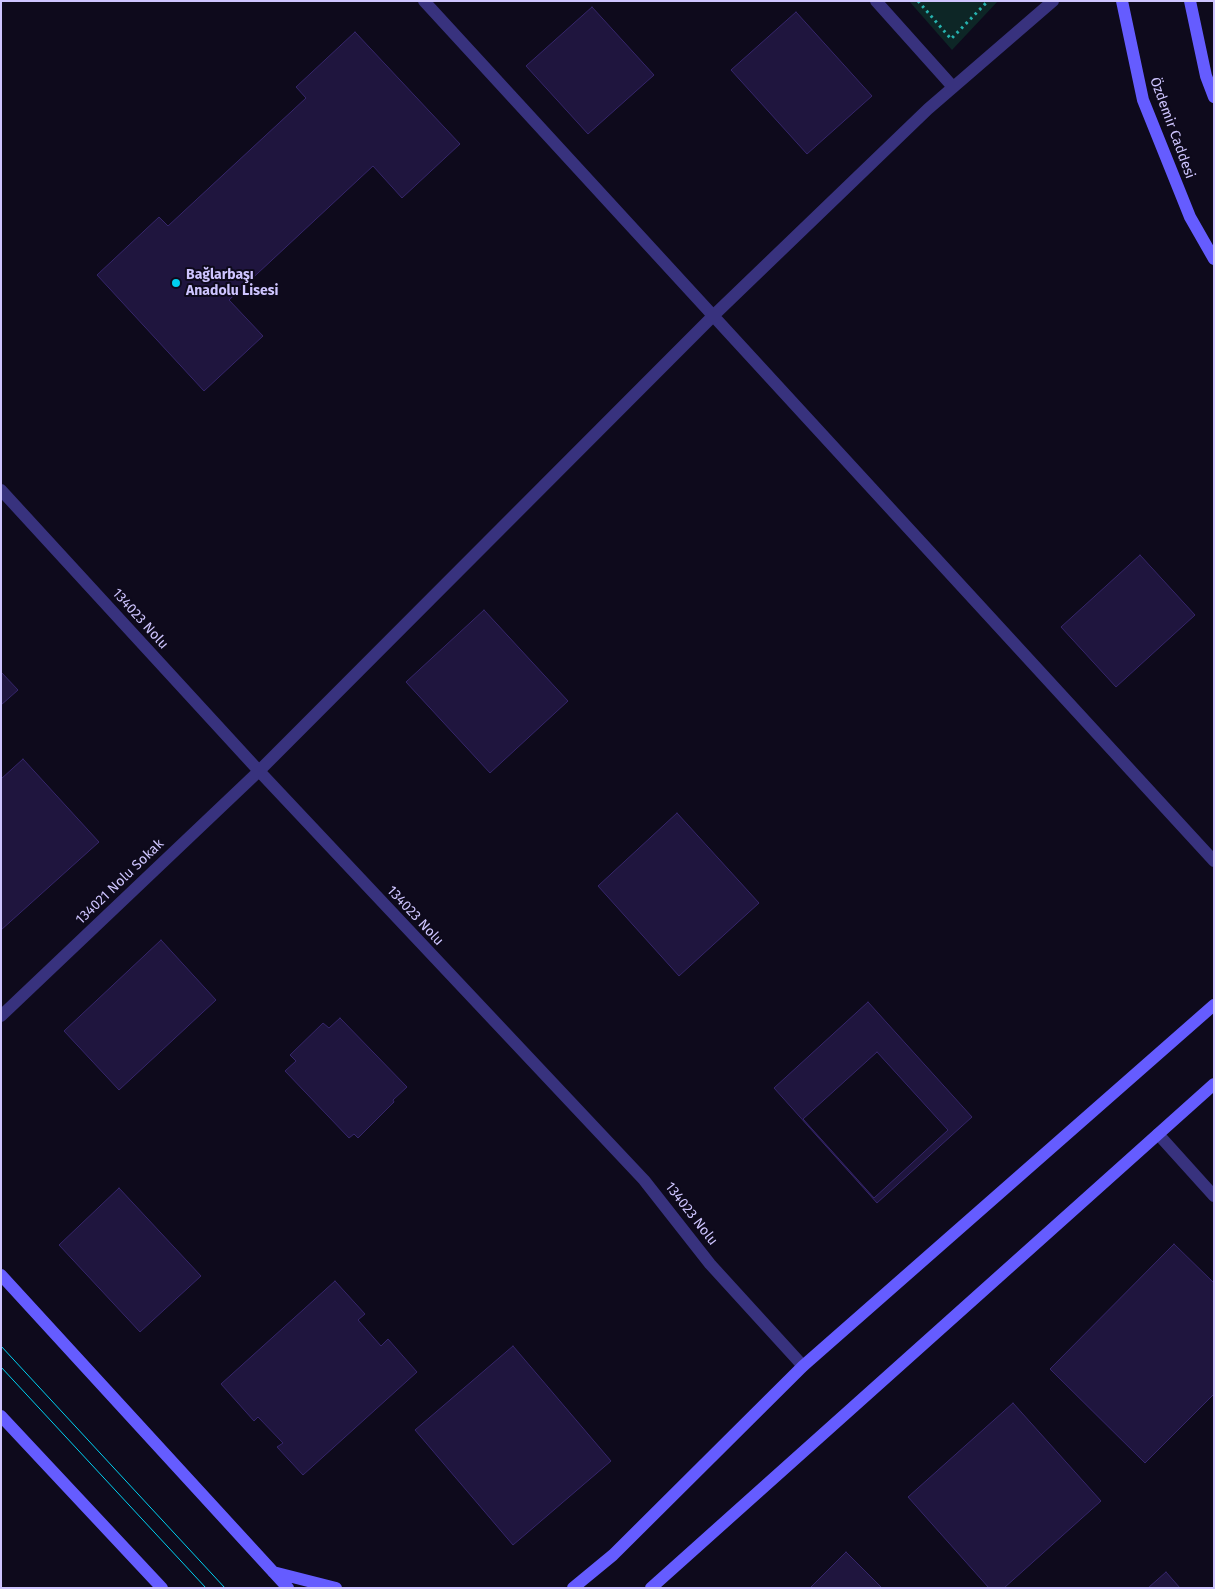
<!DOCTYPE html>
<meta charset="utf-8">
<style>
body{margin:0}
#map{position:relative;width:1215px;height:1589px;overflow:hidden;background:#0e0a1c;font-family:"Fira Sans",sans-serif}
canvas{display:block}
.frame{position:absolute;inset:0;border:2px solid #cec5ff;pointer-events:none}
</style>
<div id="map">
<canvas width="1215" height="1589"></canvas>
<div class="frame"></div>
</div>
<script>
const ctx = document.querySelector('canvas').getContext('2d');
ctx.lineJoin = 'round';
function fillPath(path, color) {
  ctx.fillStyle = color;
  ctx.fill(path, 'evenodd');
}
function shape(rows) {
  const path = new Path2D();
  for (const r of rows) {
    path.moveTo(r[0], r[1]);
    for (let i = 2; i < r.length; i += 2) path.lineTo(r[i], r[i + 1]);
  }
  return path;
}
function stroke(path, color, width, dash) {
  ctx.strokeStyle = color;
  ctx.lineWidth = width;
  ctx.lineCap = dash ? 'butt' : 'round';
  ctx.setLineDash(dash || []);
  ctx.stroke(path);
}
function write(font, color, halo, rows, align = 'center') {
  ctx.font = font + ' "Fira Sans",sans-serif';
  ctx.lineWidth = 4;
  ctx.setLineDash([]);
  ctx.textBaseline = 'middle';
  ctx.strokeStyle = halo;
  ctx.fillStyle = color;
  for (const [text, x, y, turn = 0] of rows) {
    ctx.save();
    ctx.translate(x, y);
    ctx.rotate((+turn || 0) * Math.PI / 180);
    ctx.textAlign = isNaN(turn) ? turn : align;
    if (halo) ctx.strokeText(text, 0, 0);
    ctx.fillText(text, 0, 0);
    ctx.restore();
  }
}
fillPath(shape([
 [909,1,998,1,952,50]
]), '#0d2626');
const building = shape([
 [592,7,654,75,588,134,526,66,592,7],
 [796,12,872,96,807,154,731,70,796,12],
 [355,32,460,144,402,198,373,166,229,300,263,336,204,391,97,275,159,217,168,226,306,98,296,87,355,32],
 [1140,555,1195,615,1116,687,1061,627,1140,555],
 [484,610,568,701,490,773,406,682,484,610],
 [1,672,18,690,1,705,1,672],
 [23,759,99,842,1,930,1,779,23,759],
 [677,813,759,903,679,976,598,886,677,813],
 [161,940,216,1000,119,1090,64,1031,161,940],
 [868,1002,972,1117,877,1203,774,1088,868,1002],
 [340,1018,407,1087,393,1100,394,1102,358,1138,354,1134,349,1138,285,1071,296,1061,290,1055,323,1023,329,1028,340,1018],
 [877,1052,948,1130,874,1198,803,1119,877,1052],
 [119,1188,201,1276,140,1332,59,1245,119,1188],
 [1174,1244,1214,1283,1214,1394,1145,1463,1050,1369,1174,1244],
 [335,1281,365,1314,358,1320,381,1346,388,1339,417,1372,303,1475,277,1447,283,1443,258,1417,254,1421,221,1384,335,1281],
 [513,1346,611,1461,513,1545,415,1430,513,1346],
 [1013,1403,1101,1501,1004,1588,989,1588,908,1497,1013,1403],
 [846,1552,882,1588,810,1588,846,1552],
 [1166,1572,1180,1588,1148,1588,1166,1572]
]);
fillPath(building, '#1f153e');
stroke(building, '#36266b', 1);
stroke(shape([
 [918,1,951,39,988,1]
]), '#26b2ae', 3, [2.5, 4]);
stroke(shape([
 [424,1,1214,861],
 [876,1,953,87],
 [1,490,259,771,644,1180,710,1264,803,1366],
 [1,1016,259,771,713,316,928,109,1053,1],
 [1158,1134,1214,1196]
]), '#38327e', 12);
stroke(shape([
 [1122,1,1143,100,1190,217,1214,259],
 [1190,1,1206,76,1214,97],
 [1,1275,288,1588],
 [1,1416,162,1588],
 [273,1572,336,1588],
 [573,1588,613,1555,803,1366,1214,1005],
 [651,1588,1214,1084]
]), '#655cff', 12);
stroke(shape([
 [1,1346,225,1588],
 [1,1367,206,1588]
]), '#00d0f0', 1);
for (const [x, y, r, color] of [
 [176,283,5,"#00d0f0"]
]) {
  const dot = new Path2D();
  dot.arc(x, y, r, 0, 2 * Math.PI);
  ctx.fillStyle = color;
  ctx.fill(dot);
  stroke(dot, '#0e0a1c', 2);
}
write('14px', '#cec5ff', '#0e0a1c', [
 ["Özdemir Caddesi",1172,128,70],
 ["134023 Nolu",140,619,48],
 ["134021 Nolu Sokak",120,882,-44],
 ["134023 Nolu",415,916,47],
 ["134023 Nolu",691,1214,52]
]);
write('bold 14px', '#cec5ff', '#0e0a1c', [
 ["Bağlarbaşı",186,275],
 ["Anadolu Lisesi",186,291]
], 'left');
</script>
